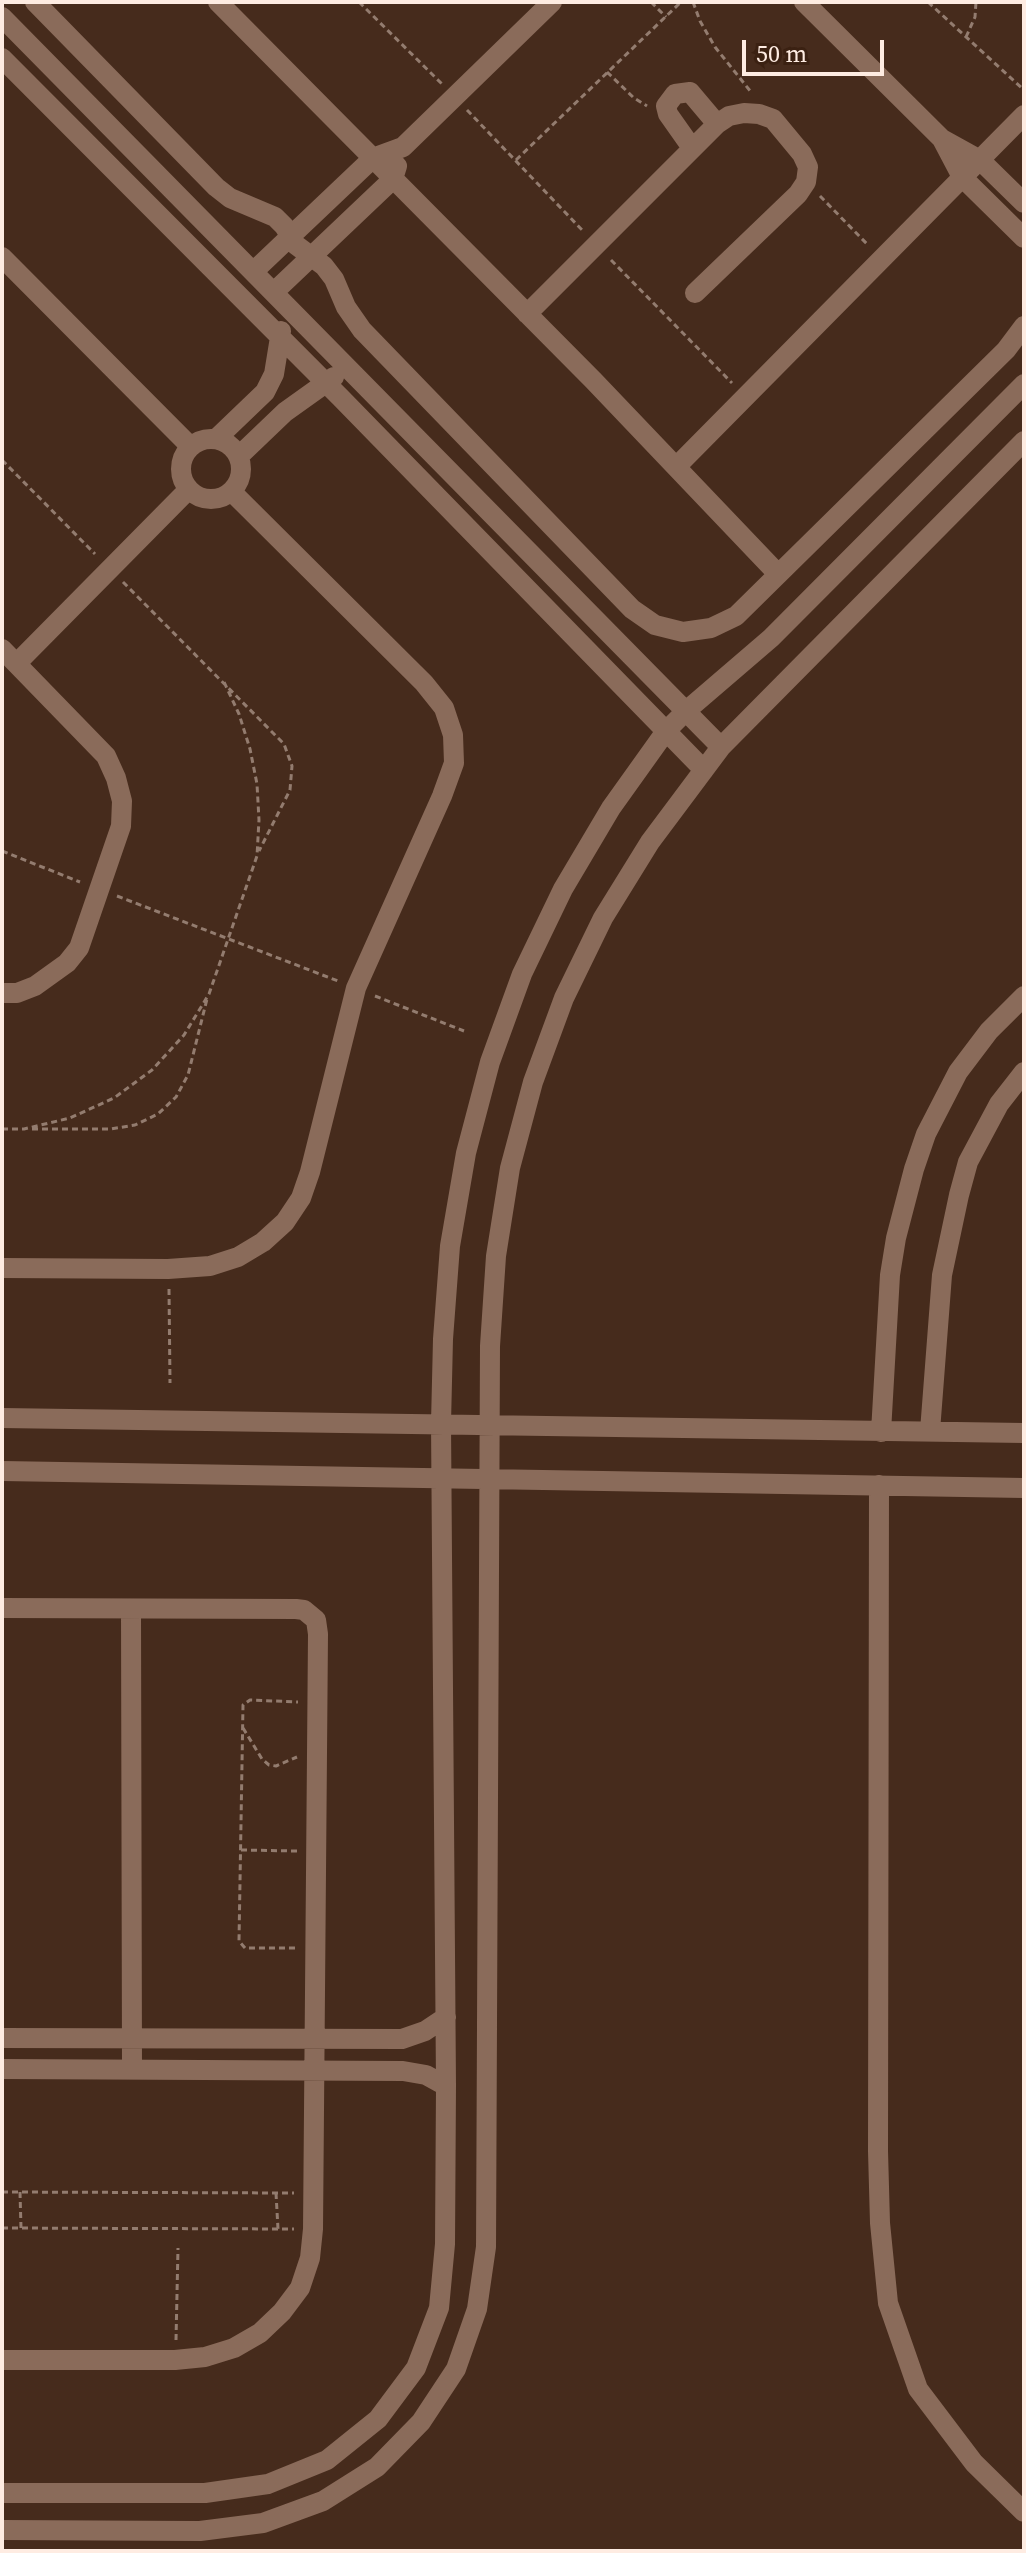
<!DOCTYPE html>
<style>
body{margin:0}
#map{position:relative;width:1026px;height:2553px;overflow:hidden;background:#462b1c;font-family:"Source Serif 4",serif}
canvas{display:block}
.frame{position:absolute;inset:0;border:4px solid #feece2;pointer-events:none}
.scale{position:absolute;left:742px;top:40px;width:142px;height:36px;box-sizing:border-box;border:4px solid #feece2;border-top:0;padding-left:10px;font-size:24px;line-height:28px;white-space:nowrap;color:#feece2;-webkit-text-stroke:6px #3b2112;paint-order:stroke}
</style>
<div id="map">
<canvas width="1026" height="2553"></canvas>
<div class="frame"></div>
<div class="scale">50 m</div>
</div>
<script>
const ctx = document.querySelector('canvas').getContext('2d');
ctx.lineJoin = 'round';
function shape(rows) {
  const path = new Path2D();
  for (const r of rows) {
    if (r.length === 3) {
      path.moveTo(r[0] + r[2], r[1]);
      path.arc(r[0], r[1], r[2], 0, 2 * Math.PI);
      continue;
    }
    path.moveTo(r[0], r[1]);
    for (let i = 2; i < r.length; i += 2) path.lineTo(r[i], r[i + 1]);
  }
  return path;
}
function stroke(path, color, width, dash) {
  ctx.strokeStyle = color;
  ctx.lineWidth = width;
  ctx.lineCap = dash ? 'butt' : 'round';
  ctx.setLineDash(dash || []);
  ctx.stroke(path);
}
stroke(shape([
 [359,2,442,84],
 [651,2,666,17],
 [693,2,700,21,715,47,751,92],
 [928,2,1024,90],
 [966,37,975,17,976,2],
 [607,72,634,98,647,106],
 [467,110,583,231],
 [516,160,681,2],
 [820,196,868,245],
 [611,260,732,383],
 [2,460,95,554],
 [123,582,284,744,292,766,290,790,259,851],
 [2,851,80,882],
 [117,896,338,981],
 [375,996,464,1031],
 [2,1129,24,1129,70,1118,114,1098,152,1070,184,1035,209,994,257,856,259,820,257,784,250,749,239,714,224,682],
 [32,1129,111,1129,135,1125,158,1114,176,1097,188,1075,207,999],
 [169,1289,170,1383],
 [243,1728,262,1759,269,1765,276,1766,297,1757],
 [241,1850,297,1851],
 [295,1948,245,1948,239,1941,243,1705,250,1700,298,1702],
 [2,2192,294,2193],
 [20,2192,21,2228],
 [276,2193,278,2229],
 [2,2228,294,2229],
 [176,2340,178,2248]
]), '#937c6f', 3, [6, 4]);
stroke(shape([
 [35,2,216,187,230,198,275,217,284,226,296,245,324,266,334,279,346,307,362,330,632,609,655,625,683,632,711,628,736,616,1006,350,1024,326],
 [218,2,593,380,778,574],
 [804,2,942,139,980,160,1024,203],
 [2,17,721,747],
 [2,58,340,397,704,770],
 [942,139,962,177,1024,238],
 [692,148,668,114,666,106,675,94,690,92,717,124],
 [2,257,190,446],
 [254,271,373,158,403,147,552,2],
 [274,292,393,179,397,166],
 [527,314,717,124,729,116,744,113,759,114,773,119,802,154,808,167,806,182,798,194,695,293],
 [211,469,30],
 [216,439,265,392,274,374,281,331],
 [239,456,285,412,334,377],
 [676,467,1024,115],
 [2,649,106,756,116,778,122,801,121,826,79,948,67,963,35,986,17,993,2,993],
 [17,663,188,490],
 [2,1268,168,1269,210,1266,238,1257,263,1242,285,1222,301,1198,310,1172,356,988,442,796,454,763,453,735,444,708,424,683,232,492],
 [2,1418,1024,1433],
 [930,1431,942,1275,959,1195,968,1162,999,1104,1024,1072],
 [881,1432,890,1275,896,1238,914,1169,926,1134,958,1072,989,1031,1024,996],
 [2,1471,1024,1488],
 [879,1485,878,2151,880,2223,888,2303,918,2389,974,2463,1024,2512],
 [2,1608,296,1609,304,1610,316,1620,318,1634,313,2229,310,2258,300,2288,282,2312,260,2333,234,2348,205,2357,175,2360,2,2360],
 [131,1609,132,2069],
 [2,2038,402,2039,425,2031,446,2017],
 [2,2069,403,2071,426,2075,446,2086],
 [2,2493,205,2493,268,2484,327,2460,378,2419,416,2368,439,2308,445,2244,446,2086,441,1423,443,1339,450,1246,466,1153,490,1062,522,974,563,889,611,808,666,731,686,711,771,638,1024,384],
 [2,2530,200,2531,263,2523,323,2501,377,2467,421,2422,456,2369,477,2309,486,2247,490,1346,496,1256,510,1168,533,1082,564,998,603,918,650,842,721,747,1024,441]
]), '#8a6b5a', 20);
</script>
